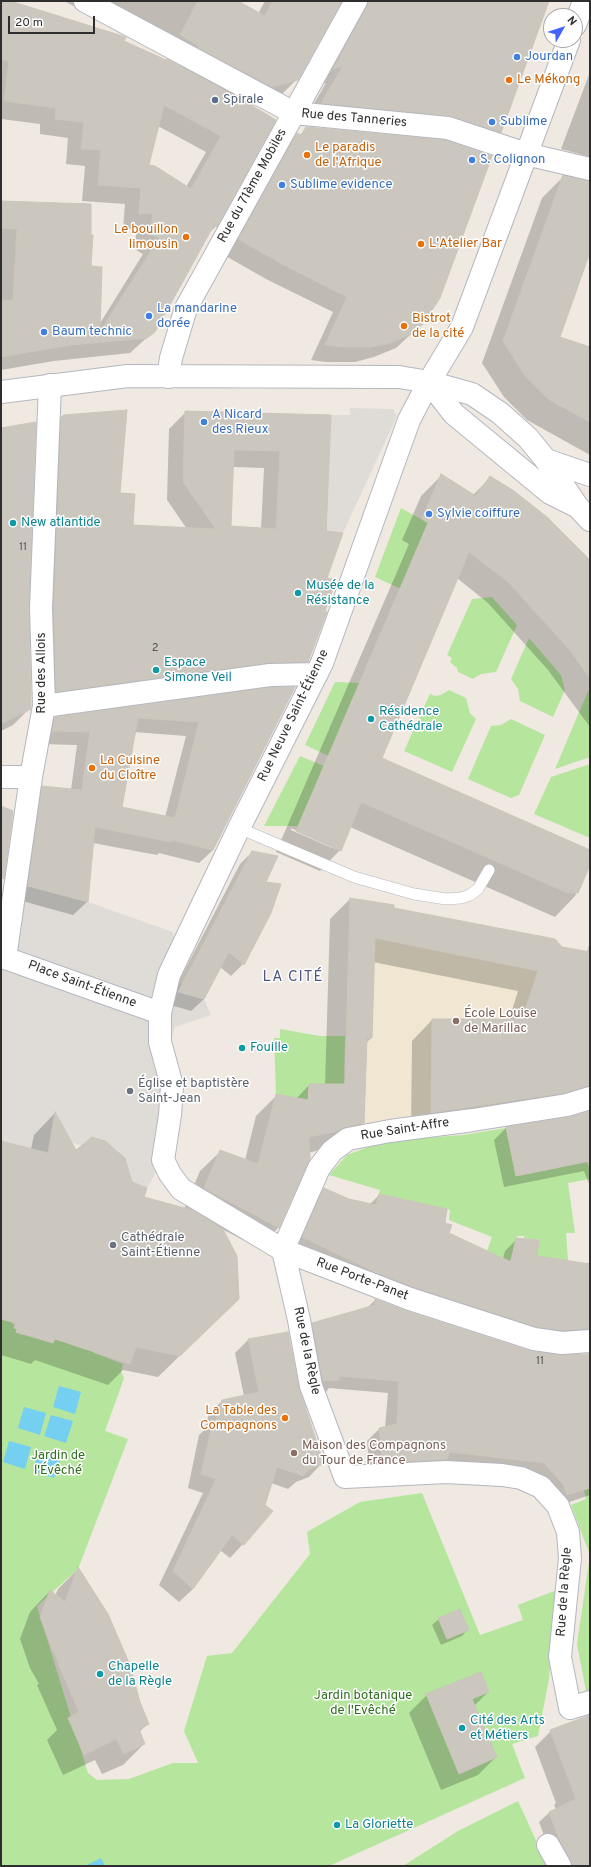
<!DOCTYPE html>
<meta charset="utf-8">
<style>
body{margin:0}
#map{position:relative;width:591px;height:1867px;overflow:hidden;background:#efe9e1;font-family:Overpass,sans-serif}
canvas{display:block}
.frame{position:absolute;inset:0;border:2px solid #2e2e2e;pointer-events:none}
.north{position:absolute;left:543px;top:8px;width:40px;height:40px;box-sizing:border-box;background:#fff;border:1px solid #ababab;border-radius:50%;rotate:51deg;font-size:11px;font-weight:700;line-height:16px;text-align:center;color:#2e2e2e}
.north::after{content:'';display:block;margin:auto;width:14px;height:18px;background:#4264fb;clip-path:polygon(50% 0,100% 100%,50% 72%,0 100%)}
.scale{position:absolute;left:8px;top:16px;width:87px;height:18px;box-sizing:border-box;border:2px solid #2e2e2e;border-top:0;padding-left:5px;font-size:12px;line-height:14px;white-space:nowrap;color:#2e2e2e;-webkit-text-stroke:3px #fff;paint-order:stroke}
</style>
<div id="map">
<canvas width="591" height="1867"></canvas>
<div class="frame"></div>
<div class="north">N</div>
<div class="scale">20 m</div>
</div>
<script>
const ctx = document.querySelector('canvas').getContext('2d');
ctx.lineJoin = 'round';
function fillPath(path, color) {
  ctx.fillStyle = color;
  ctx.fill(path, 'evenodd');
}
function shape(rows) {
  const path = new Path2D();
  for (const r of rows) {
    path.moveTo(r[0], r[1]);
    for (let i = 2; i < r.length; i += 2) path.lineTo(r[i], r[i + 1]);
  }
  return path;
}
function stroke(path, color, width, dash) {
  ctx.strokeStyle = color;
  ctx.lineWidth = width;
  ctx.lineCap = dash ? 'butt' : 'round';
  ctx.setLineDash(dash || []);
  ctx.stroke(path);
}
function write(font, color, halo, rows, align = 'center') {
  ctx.font = font + ' Overpass,sans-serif';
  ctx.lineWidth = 3;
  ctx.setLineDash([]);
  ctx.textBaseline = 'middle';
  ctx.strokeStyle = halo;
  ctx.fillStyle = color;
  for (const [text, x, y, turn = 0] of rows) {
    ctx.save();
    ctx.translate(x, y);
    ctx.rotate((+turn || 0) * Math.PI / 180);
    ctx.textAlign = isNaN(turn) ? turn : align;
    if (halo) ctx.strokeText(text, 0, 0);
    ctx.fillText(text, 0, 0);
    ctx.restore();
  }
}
fillPath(shape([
 [350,898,394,905,394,908,555,939,562,947,587,951,553,1066,550,1096,336,1132,344,1084]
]), '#f0e6d1');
fillPath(shape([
 [401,508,428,523,401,589,375,577],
 [492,597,517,625,496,672,481,674,473,679,458,672,457,668,450,662,452,658,447,655,472,599],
 [529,638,561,675,565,690,553,717,520,701,518,689,511,679],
 [335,682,360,683,329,756,305,745],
 [449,690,466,698,470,713,476,719,452,772,404,751,430,694,435,696,441,695],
 [588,691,590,694,590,757,555,769],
 [511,719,545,735,519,795,511,798,468,779,491,726,501,725],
 [300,756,324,766,298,826,264,826],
 [590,764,590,838,534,814,551,777],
 [280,1029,320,1036,345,1036,344,1084,309,1084,308,1100,276,1094,274,1038,280,1038],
 [506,1128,516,1176,557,1168,583,1152,590,1170,590,1179,568,1183,575,1233,566,1233,568,1260,566,1275,535,1269,539,1240,524,1238,524,1236,517,1236,510,1261,487,1251,492,1237,449,1220,450,1210,379,1194,380,1190,329,1175,347,1155,384,1141,463,1135],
 [1,1319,12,1322,12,1324,15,1325,14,1328,17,1329,16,1333,22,1335,24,1328,48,1336,47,1341,53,1343,55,1338,92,1347,94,1353,123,1364,121,1372,124,1378,105,1431,128,1439,78,1569,37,1606,88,1773,97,1780,129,1779,173,1763,198,1763,184,1731,207,1656,232,1653,310,1554,307,1532,360,1502,422,1493,480,1635,523,1620,518,1605,557,1590,549,1679,538,1736,512,1744,525,1778,329,1866,1,1866],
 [590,1488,590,1690,586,1691,577,1644,590,1555,571,1505,586,1499,584,1490],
 [518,1801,539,1847,550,1866,403,1866,458,1831]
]), '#b6e59e');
fillPath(shape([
 [350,408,393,409,397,416,343,533,326,531,331,415,350,415],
 [31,886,88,902,173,932,181,987,185,994,204,999,211,1015,175,1027,171,1040,180,1071,183,1093,182,1117,173,1147,163,1160,147,1188,138,1185,121,1186,128,1169,127,1164,121,1165,115,1157,119,1152,115,1149,112,1154,100,1140,92,1137,81,1145,77,1144,70,1142,69,1137,53,1128,51,1133,54,1155,8,1154,11,1143,2,1141,1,1143,1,891]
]), '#dfdcd8');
fillPath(shape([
 [59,1386,81,1392,75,1414,53,1407],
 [24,1407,46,1413,40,1435,18,1428],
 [51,1415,73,1421,66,1443,44,1436],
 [9,1441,31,1447,25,1469,3,1462],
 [39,1450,61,1456,54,1478,33,1471],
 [101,1858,105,1866,85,1866]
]), '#75cff0');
fillPath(shape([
 [1,1,123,42,180,67,181,65,172,36,137,16,121,32,64,1,236,1,258,14,265,1,548,1,500,132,481,151,430,134,303,122,326,83,315,86,343,8,337,7,297,79,278,98,251,106,216,226,207,235,154,331,130,353,54,361,1,370,1,201,90,267,99,325,143,254,134,249,137,229,123,229,125,204,82,201,85,166,66,164,68,138,40,134,40,124,1,119],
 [158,126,206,152,186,187,147,166],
 [590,72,590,157,561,149],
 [307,128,423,323,396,348,374,357,355,362,326,362,311,360,333,312,266,279,224,255,282,149,298,134,300,135],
 [563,177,590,182,590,257,587,256,559,337,590,348,590,455,527,420,504,397,482,363,542,198],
 [186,412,330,416,325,578,307,661,290,678,40,708,45,435,62,418,119,494,132,526,187,529,167,500,169,429],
 [233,467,264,468,261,529,230,527],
 [1,429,28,607,30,708,13,725,1,731],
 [442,475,473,495,490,478,590,562,590,727,548,670,488,603,457,578,380,758,590,851,590,862,575,896,555,917,350,827,340,850,320,871,276,852,409,544,402,540,421,496],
 [291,828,332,846,332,848,291,830],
 [271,688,213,850,199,863,159,853,157,855,93,843,87,902,73,915,15,899,29,800,43,787,71,790,77,745,39,744,41,732,55,718],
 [134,732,186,736,165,817,121,808],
 [252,852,264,883,270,913,243,964,231,976,220,967,204,999,191,1011,167,1004,240,864],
 [350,899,587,953,590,941,590,1086,570,1106,411,1133,412,1041,432,1020,509,1020,518,991,373,962,371,1038,366,1043,363,1123,343,1143,324,1147,316,1151,308,1153,309,1159,278,1228,258,1248,222,1229,237,1259,238,1299,158,1377,123,1370,108,1385,35,1360,31,1364,1,1355,1,1142,31,1149,34,1135,54,1114,76,1151,131,1183,143,1198,184,1209,200,1171,221,1151,245,1160,256,1116,277,1095,296,1099,309,1085,325,1085,330,919],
 [569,1118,590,1121,590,1186,584,1171,504,1187,494,1140,506,1128],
 [324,1190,348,1200,370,1204,379,1195,444,1224,448,1234,503,1259,505,1251,517,1239,536,1257,581,1263,590,1263,590,1350,550,1342,291,1249,312,1202],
 [375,1300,406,1312,532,1352,560,1356,590,1355,590,1495,555,1507,531,1475,370,1472,367,1441,379,1429,385,1428,388,1393,329,1388,326,1392,311,1393,301,1336,313,1324,367,1308],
 [249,1339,298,1389,322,1463,309,1477,296,1482,288,1489,271,1483,243,1544,230,1558,220,1550,193,1589,179,1602,159,1585,203,1493,188,1488,199,1435,204,1430,209,1414,223,1400,244,1396,235,1353],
 [78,1569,148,1724,139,1732,144,1744,123,1765,102,1774,95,1760,63,1775,47,1740,57,1730,37,1685,39,1684,30,1668,20,1639,30,1612,50,1591,55,1596,58,1589],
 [439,1619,468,1629,462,1636,441,1645,432,1625],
 [488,1692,474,1706,496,1757,478,1775,441,1790,409,1713,427,1695],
 [590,1716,590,1866,559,1866,549,1849,539,1822,550,1812,556,1809,554,1805,556,1803,535,1747,551,1731]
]), '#0003');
const building = shape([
 [1,1,10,1,126,37,124,41,166,60,167,59,239,98,276,120,217,227,214,225,155,332,147,338,71,345,1,357,1,301,13,300,17,229,1,228,1,201,91,204,91,235,93,235,91,266,102,267,100,332,159,238,150,233,153,213,139,214,141,188,98,185,101,150,81,149,84,122,55,119,56,108,4,101,9,61,1,59,1,1],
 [164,105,221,136,191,189,155,166,149,165,164,105],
 [198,1,238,1,265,16,273,1,342,1,298,80,273,87,198,48,199,46,180,35,198,1],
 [368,1,549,1,501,133,449,116,321,103,343,66,333,69,367,7,368,1],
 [306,127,445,140,492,156,440,298,423,324,413,333,390,343,371,347,342,347,325,345,347,297,282,264,238,239,297,133,301,135,306,127],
 [563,175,590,181,590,252,560,337,590,347,590,422,548,399,525,376,503,341,563,175],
 [127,410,120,493,135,494,133,525,216,529,183,482,185,411,331,415,326,531,343,533,327,578,336,580,325,611,327,612,308,662,268,663,56,692,54,608,61,417,64,415,127,410],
 [234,450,280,451,276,529,231,526,234,450],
 [36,422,29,608,31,705,31,709,1,724,1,428,36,422],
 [441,474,476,496,490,476,514,491,547,517,590,560,590,678,569,649,508,582,469,552,382,758,590,850,590,865,578,893,568,893,361,802,341,851,296,831,428,523,422,519,441,474],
 [271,687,295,687,213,850,172,840,171,842,95,827,88,902,28,886,42,786,82,790,85,767,90,732,52,731,55,717,271,687],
 [138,718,199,722,175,818,122,807,138,718],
 [1,806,13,811,4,879,1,878,1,806],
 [252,851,278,856,266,882,281,884,271,913,244,965,229,952,204,999,178,992,252,851],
 [350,898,394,905,394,908,555,939,562,947,590,952,590,1086,564,1093,431,1113,432,1019,522,1019,538,971,375,938,372,1038,367,1038,364,1123,346,1127,338,1131,309,1137,310,1159,279,1228,204,1188,220,1150,258,1164,276,1094,308,1100,309,1084,345,1084,350,898],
 [590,1111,590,1161,516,1176,506,1127,569,1117,590,1111],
 [55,1112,76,1150,92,1137,105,1141,125,1158,132,1182,147,1188,144,1197,192,1210,223,1229,237,1256,239,1299,180,1356,136,1347,130,1364,55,1339,53,1343,16,1332,17,1329,14,1328,16,1323,1,1319,1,1141,48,1153,55,1112],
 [324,1188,349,1199,376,1205,379,1194,447,1209,445,1223,452,1225,449,1233,511,1262,516,1238,539,1240,537,1256,590,1264,590,1329,562,1330,537,1327,414,1287,377,1273,302,1237,324,1188],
 [375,1299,406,1311,530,1351,560,1355,590,1354,590,1488,567,1495,563,1484,544,1463,450,1452,447,1459,420,1461,382,1460,379,1428,397,1424,399,1381,339,1376,339,1380,323,1381,312,1323,375,1305,375,1299],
 [288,1332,299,1388,324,1464,309,1469,303,1476,277,1467,265,1505,273,1511,244,1545,232,1535,193,1589,173,1571,216,1479,201,1474,213,1420,216,1421,222,1400,259,1392,248,1339,288,1332],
 [78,1567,108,1614,130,1665,140,1702,149,1724,139,1729,145,1744,124,1754,116,1739,84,1755,68,1718,79,1712,58,1663,59,1663,51,1646,40,1617,50,1590,65,1602,78,1567],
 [460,1609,469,1630,447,1639,438,1618,460,1609],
 [481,1672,489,1692,472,1699,497,1757,459,1774,426,1694,481,1672],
 [590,1715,590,1866,573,1866,559,1839,549,1812,576,1799,550,1730,590,1715]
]);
fillPath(building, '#cbc7bf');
stroke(building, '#cbc5ba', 1);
const lane = shape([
 [239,828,354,877,414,894,446,899,461,898,470,895,478,889,489,870]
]);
const street = shape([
 [85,1,294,113,448,128,526,154,590,169],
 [575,25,584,1],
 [569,40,462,327,429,382,409,420,322,663,239,828,169,975,160,1013,160,1042,172,1086,170,1115,163,1160,170,1174,181,1189,283,1250,410,1299,534,1339,562,1343,590,1341],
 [168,377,171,358,186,308,356,1],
 [50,385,41,608,44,706,31,777,5,958,160,1013],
 [546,460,590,475],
 [44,706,270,675,317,674],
 [1,777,31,777],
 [590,1098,567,1105,473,1120,390,1131,348,1139,332,1151,319,1168,283,1250,299,1320,311,1386,345,1477,446,1472,502,1475,521,1478,541,1487,558,1506,568,1532,570,1558,560,1657,570,1708,590,1702],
 [548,1845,560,1866]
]);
const secondary = shape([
 [429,382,454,414,550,493,576,506],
 [1,392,128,376,399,377,429,382,472,394,500,413,528,438,546,460,577,506,590,520]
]);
stroke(lane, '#b4b7c1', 12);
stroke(street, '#b4b7c1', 24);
stroke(secondary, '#b4b7c1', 24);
stroke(lane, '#fff', 11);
stroke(street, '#fff', 22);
stroke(secondary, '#fff', 22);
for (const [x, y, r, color] of [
 [517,57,4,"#3f7fe0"],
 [509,80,4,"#e8710a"],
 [215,100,4,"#5c6f8a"],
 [492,122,4,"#3f7fe0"],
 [307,155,4,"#e8710a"],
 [472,160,4,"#3f7fe0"],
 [282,185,4,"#3f7fe0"],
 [186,237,4,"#e8710a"],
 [421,244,4,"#e8710a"],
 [149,316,4,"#3f7fe0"],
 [404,326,4,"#e8710a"],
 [44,332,4,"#3f7fe0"],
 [204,422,4,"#3f7fe0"],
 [429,514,4,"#3f7fe0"],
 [13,523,4,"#0f9aa8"],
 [298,593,4,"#0f9aa8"],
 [156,670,4,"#0f9aa8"],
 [371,719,4,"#0f9aa8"],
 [92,768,4,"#e8710a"],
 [456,1021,4,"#8d6e63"],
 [242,1048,4,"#0f9aa8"],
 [130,1091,4,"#6b7280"],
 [113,1245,4,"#6b7280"],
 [285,1418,4,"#e8710a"],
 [294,1453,4,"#8d6e63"],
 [100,1674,4,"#0f9aa8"],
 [462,1728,4,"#0f9aa8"],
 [337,1825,4,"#0f9aa8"]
]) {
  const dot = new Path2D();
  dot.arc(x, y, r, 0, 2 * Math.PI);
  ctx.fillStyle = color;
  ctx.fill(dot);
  stroke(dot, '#fff', 1.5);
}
write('11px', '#555452', null, [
 ["11",23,548],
 ["2",155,649],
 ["11",540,1362]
]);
write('13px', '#366cbe', '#fff', [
 ["Jourdan",525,57],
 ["Sublime",500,122],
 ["S. Colignon",480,160],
 ["Sublime evidence",290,185],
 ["La mandarine",157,309],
 ["dorée",157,324],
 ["Baum technic",52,332],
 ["A Nicard",212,415],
 ["des Rieux",212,430],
 ["Sylvie coiffure",437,514]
], 'left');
write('13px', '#c56008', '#fff', [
 ["Le Mékong",517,80],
 ["Le paradis",315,148],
 ["de l'Afrique",315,163],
 ["Le bouillon",178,230,"right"],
 ["limousin",178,245,"right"],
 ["L'Atelier Bar",429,244],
 ["Bistrot",412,319],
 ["de la cité",412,334],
 ["La Cuisine",100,761],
 ["du Cloître",100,776],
 ["La Table des",277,1411,"right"],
 ["Compagnons",277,1426,"right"]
], 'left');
write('13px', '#4e5e75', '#fff', [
 ["Spirale",223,100]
], 'left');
write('13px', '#2e2e2e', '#fff', [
 ["Rue des Tanneries",354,119,5],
 ["Rue du 71ème Mobiles",253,186,-61],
 ["Rue des Allois",42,673,-90],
 ["Rue Neuve Saint-Étienne",294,716,-64],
 ["Place Saint-Étienne",82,985,20],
 ["Rue Saint-Affre",405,1130,-9],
 ["Rue Porte-Panet",362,1280,21],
 ["Rue de la Règle",306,1351,78],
 ["Rue de la Règle",565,1592,-86]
]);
write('13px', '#0d838f', '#fff', [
 ["New atlantide",21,523],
 ["Musée de la",306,586],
 ["Résistance",306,601],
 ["Espace",164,663],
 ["Simone Veil",164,678],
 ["Résidence",379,712],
 ["Cathédrale",379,727],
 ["Fouille",250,1048],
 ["Chapelle",108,1667],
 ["de la Règle",108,1682],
 ["Cité des Arts",470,1721],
 ["et Métiers",470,1736],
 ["La Gloriette",345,1825]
], 'left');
write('13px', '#785e54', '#fff', [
 ["École Louise",464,1014],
 ["de Marillac",464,1029],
 ["Maison des Compagnons",302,1446],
 ["du Tour de France",302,1461]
], 'left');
write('13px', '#5b616d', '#fff', [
 ["Église et baptistère",138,1084],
 ["Saint-Jean",138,1099],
 ["Cathédrale",121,1238],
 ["Saint-Étienne",121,1253]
], 'left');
write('13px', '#2c6e1b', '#fff', [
 ["Jardin de",58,1456],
 ["l'Évêché",58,1471],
 ["Jardin botanique",363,1696],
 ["de l'Evêché",363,1711]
]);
ctx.letterSpacing = '1px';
write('15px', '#4d5680', '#fff', [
 ["LA CITÉ",293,978]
]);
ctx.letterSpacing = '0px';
</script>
